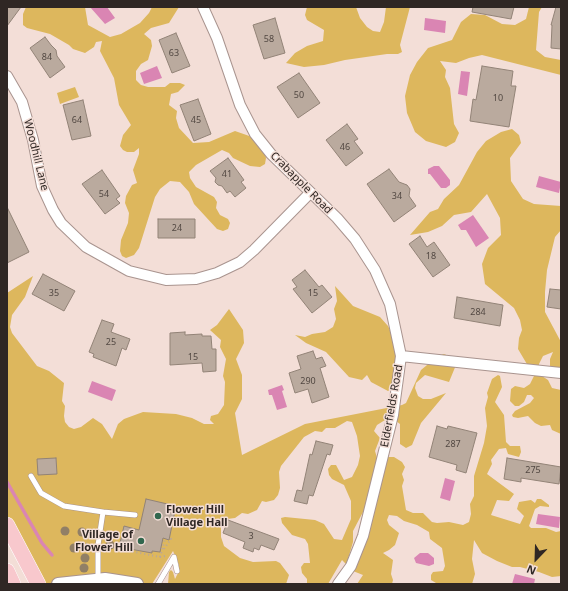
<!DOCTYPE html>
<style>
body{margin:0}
#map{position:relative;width:568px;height:591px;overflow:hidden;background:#f3ded7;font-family:"Noto Sans",sans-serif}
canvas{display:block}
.frame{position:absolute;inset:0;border:8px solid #2f2724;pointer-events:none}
.north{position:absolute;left:516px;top:539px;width:40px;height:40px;-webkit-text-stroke:3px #f3ded7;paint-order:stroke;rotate:203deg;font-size:11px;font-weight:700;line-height:16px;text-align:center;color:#2f2724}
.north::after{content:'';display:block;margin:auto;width:14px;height:18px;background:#2f2724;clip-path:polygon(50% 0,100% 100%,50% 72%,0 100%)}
</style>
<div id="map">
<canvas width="568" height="591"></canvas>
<div class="frame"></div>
<div class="north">N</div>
</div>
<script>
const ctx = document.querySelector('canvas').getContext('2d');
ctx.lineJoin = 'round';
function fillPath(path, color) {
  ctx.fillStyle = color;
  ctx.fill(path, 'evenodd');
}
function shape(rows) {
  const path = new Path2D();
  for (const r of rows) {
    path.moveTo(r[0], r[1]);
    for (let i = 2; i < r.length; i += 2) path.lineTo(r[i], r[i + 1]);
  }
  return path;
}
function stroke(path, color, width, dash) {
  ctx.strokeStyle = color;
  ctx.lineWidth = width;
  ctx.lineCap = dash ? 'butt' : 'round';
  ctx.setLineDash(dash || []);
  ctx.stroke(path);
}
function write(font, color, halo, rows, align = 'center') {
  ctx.font = font + ' "Noto Sans",sans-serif';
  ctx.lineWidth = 3;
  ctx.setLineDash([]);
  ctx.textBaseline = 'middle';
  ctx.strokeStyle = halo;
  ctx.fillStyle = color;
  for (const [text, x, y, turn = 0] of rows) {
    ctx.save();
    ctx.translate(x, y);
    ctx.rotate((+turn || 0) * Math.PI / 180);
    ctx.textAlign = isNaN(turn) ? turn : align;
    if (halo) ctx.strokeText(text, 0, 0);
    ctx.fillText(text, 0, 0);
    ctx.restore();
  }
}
fillPath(shape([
 [26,7,85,7,88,25,110,37,121,34,140,23,149,13,152,7,179,7,169,23,151,28,144,34,151,40,152,46,148,60,141,64,136,71,136,80,141,85,148,87,165,87,170,83,180,83,185,85,178,92,171,94,169,105,177,111,176,118,179,128,193,143,209,142,235,131,255,138,263,146,266,158,265,164,260,167,250,166,233,158,229,153,222,150,196,165,189,172,190,178,196,187,214,197,217,202,216,208,220,215,228,219,230,223,228,229,223,231,217,229,194,204,189,192,180,182,170,181,160,189,155,197,139,248,134,255,126,258,122,256,120,251,121,240,128,223,129,213,125,203,126,196,132,185,137,183,133,170,139,154,139,148,134,152,127,152,123,150,120,146,123,135,131,125,119,105,114,78,100,51,102,41,96,42,94,47,85,53,73,49,69,45,50,34,27,28,23,25,23,14],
 [307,7,356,7,360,18,367,27,373,31,380,32,384,22,386,7,410,7,400,45,402,52,398,54,387,54,345,60,324,65,304,67,286,63,295,53,307,46,323,41,324,30,307,20,305,15],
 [529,7,542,7,539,12,536,50,545,57,561,60,561,75,482,55,469,58,456,63,440,61,446,70,445,77,450,88,454,124,459,133,455,142,446,147,426,141,415,132,407,113,405,96,410,75,417,62,428,48,452,40,461,22,471,14,485,15,502,24,515,25,526,19],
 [75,87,79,97,60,104,57,93],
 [512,129,519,135,521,143,510,158,511,181,523,199,534,204,561,206,561,230,555,237,547,270,545,292,545,312,561,342,561,370,554,369,550,366,550,359,553,352,543,356,539,364,539,374,548,380,552,388,561,390,561,434,552,430,550,425,541,426,535,423,528,416,518,418,513,417,512,415,515,411,530,403,534,398,531,395,527,395,524,402,519,406,515,406,510,401,511,389,515,386,524,388,530,384,534,376,518,349,519,338,522,330,520,320,514,308,485,284,482,264,488,248,501,235,500,218,487,194,471,212,454,215,442,226,428,232,410,235,430,212,438,209,444,199,459,185,477,152,486,141,501,132],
 [33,276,25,297,12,315,10,327,12,333,37,366,49,371,64,383,62,401,65,406,64,416,65,422,69,427,74,429,81,427,93,418,102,424,112,439,118,424,124,419,143,412,176,414,192,418,204,424,214,424,210,420,211,416,218,414,224,405,225,382,223,376,226,359,220,347,221,340,210,330,217,325,229,309,243,330,244,343,236,359,242,375,242,399,235,413,242,455,305,424,402,405,406,403,421,370,438,356,444,354,451,357,456,365,449,382,425,375,416,383,415,388,418,396,423,399,431,399,446,393,421,423,412,445,406,448,400,444,400,424,396,421,385,420,377,425,374,431,380,438,375,451,378,461,385,457,394,457,402,462,405,467,402,474,404,480,402,486,406,510,413,513,423,513,432,522,437,523,449,522,463,525,469,522,471,514,470,504,474,496,474,476,484,443,487,426,485,408,488,397,487,393,492,379,498,375,500,376,502,387,495,402,504,415,506,442,510,446,520,446,521,452,519,457,508,454,506,448,499,449,491,460,492,464,487,474,514,494,509,501,497,500,491,515,520,524,524,516,517,509,519,502,531,500,535,503,537,499,541,499,549,505,549,507,540,506,535,509,529,526,531,528,546,528,556,532,561,531,561,576,552,577,539,572,520,567,512,567,497,561,482,553,474,540,472,559,475,574,472,584,436,583,431,580,431,575,433,572,443,571,445,566,442,548,430,539,429,532,417,525,404,521,397,516,389,515,387,520,389,525,399,533,395,545,389,550,383,553,393,560,391,574,393,580,392,584,357,584,363,575,353,571,342,560,328,584,307,584,307,579,302,573,301,567,304,563,310,563,308,544,305,539,292,535,282,523,281,518,285,517,315,520,324,524,334,539,342,540,351,519,351,501,344,485,332,479,329,475,328,469,331,465,336,465,344,480,352,477,358,465,360,456,357,436,352,422,347,421,335,428,326,428,322,432,315,431,304,437,281,466,279,472,280,488,278,495,274,500,266,502,262,501,257,510,248,514,242,513,235,518,227,519,221,527,221,537,224,546,240,558,253,562,276,561,280,563,289,575,286,584,168,584,169,572,171,570,173,572,175,579,178,573,179,565,173,551,152,584,38,584,7,525,7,293],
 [363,512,354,552,348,559,353,542,353,531],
 [335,286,353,306,380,317,388,326,393,336,395,349,395,376,392,388,388,391,371,382,367,375,362,380,349,377,326,352,306,343,295,335,305,337,312,334,325,332,333,327,336,319,334,309,337,301]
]), '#ddb75d');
fillPath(shape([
 [90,7,107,7,115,18,105,24],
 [425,18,446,21,445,33,424,30],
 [157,66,162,78,144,84,140,73],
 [461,71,470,72,467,96,458,94],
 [434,166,439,166,450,180,450,185,446,188,441,188,430,174,428,174,428,169],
 [539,176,561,182,559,193,536,187],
 [473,215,489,238,476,247,466,230,461,230,458,225],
 [92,381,116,390,112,401,88,392],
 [282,385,284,390,282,391,287,407,277,410,272,395,269,395,268,390],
 [445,478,455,481,450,501,440,498],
 [538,514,560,517,559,528,536,524],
 [420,553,428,553,434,558,434,564,429,566,416,563,414,558],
 [515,574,535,579,534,584,512,584]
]), '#da85b3');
stroke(shape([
 [7,482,42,543,52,555]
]), '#da85b3', 3.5);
const building = shape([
 [7,7,21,7,7,26,7,7],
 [473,7,514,7,511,19,472,12,473,7],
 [556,7,561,7,561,49,551,48,552,25,551,25,556,7],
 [275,18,285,53,264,59,253,25,275,18],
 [176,33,190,66,172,73,159,40,176,33],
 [45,37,51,45,56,50,57,56,65,67,50,78,30,48,45,37],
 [482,66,513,71,511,86,516,86,509,127,470,121,473,99,476,100,482,66],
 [299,73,320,103,298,118,277,87,299,73],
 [198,99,211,134,194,141,180,105,198,99],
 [83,100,91,136,72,140,63,105,83,100],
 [347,124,358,139,354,141,363,153,346,166,326,140,347,124],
 [228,158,244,180,241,182,246,188,235,197,230,191,227,193,222,186,218,185,215,182,216,178,210,171,228,158],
 [389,169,399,182,407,185,410,189,409,196,416,206,394,222,367,184,389,169],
 [102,170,120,196,116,199,120,203,105,214,82,184,102,170],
 [7,207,29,252,7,263,7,207],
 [158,219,195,219,195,238,158,238,158,219],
 [420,236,427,247,434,242,450,265,433,277,409,244,420,236],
 [305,270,319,287,322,285,332,297,312,313,293,289,297,287,292,280,305,270],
 [43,274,75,291,64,311,32,294,43,274],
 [550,289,561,290,561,309,547,307,550,289],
 [457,297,503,305,500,326,454,318,457,297],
 [102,320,114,324,111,332,130,339,126,350,122,348,116,366,93,357,94,354,89,352,102,320],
 [185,332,185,335,202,334,202,336,211,336,212,349,216,349,216,371,203,372,202,363,170,365,170,333,185,332],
 [313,351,316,359,322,357,326,366,320,368,329,397,312,403,308,389,295,393,289,373,301,369,297,356,313,351],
 [437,426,447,429,448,426,477,433,466,473,456,470,457,465,429,457,437,426],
 [316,441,333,445,330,455,327,454,313,496,309,495,307,504,294,501,297,490,302,491,310,454,312,455,316,441],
 [56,458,57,474,38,475,37,459,56,458],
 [507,458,561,467,559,484,521,478,521,482,504,479,507,458],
 [146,499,176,506,169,540,163,538,160,552,152,551,152,553,119,547,124,526,139,530,146,499],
 [228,520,279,539,274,550,261,545,259,550,254,548,253,552,243,548,245,542,223,533,228,520]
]);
fillPath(building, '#baaa9e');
stroke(building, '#928377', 1);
const service = shape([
 [31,476,41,493,64,506,103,512,98,545,98,579],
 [103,512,135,515],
 [158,584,174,557,177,571]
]);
const minor = shape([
 [203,7,217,38,240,105,255,134,271,154,337,218,355,239,375,270,390,304,401,356,393,415,363,536,351,566,338,584],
 [7,76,22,102,33,140,42,186,53,210,61,223,86,247,129,271,166,280,196,279,217,273,240,262,254,250,310,193],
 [401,356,561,373]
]);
const tertiary = shape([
 [58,584,105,579,137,584]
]);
const primary = shape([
 [7,525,38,584],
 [7,571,13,584]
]);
stroke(service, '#a9948f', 6);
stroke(minor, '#a9948f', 12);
stroke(tertiary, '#a9948f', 14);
stroke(primary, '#fff', 16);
stroke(shape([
 [78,542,89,544],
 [105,546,160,557,165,556],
 [164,549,171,539,169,538],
 [160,557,165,539]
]), '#b6a59f', 2, [1, 3]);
stroke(service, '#fff', 5);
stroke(minor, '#fff', 10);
stroke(tertiary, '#fff', 12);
stroke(primary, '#f8c8cd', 15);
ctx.fillStyle = '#917f66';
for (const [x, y] of [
 [65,531],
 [82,532],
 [110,545],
 [74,548],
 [85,558],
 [84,568]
]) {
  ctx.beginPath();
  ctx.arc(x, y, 4.5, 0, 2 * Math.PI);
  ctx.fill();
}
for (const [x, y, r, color] of [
 [158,516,4,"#31674e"],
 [141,541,4,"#31674e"]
]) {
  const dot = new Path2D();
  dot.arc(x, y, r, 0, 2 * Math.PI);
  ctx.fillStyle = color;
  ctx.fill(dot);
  stroke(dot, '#f3ded7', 1.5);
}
write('9px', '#524842', null, [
 ["58",269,39],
 ["63",174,53],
 ["84",47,57],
 ["50",299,95],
 ["10",498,98],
 ["64",77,120],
 ["45",196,120],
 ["46",345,147],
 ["41",227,174],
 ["54",104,194],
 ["34",397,196],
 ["24",177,228],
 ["18",431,256],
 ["35",54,293],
 ["15",313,293],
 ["284",478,312],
 ["25",111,342],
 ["15",193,357],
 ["290",308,381],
 ["287",453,444],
 ["275",533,470],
 ["3",251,536]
]);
write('11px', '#2f2724', '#f3ded7', [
 ["Woodhill Lane",36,155,76],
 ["Crabapple Road",301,183,45],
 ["Elderfields Road",392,406,-80]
]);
write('bold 11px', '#2f2724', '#f3ded7', [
 ["Flower Hill",166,510],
 ["Village Hall",166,523],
 ["Village of",133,535,"right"],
 ["Flower Hill",133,548,"right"]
], 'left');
</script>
